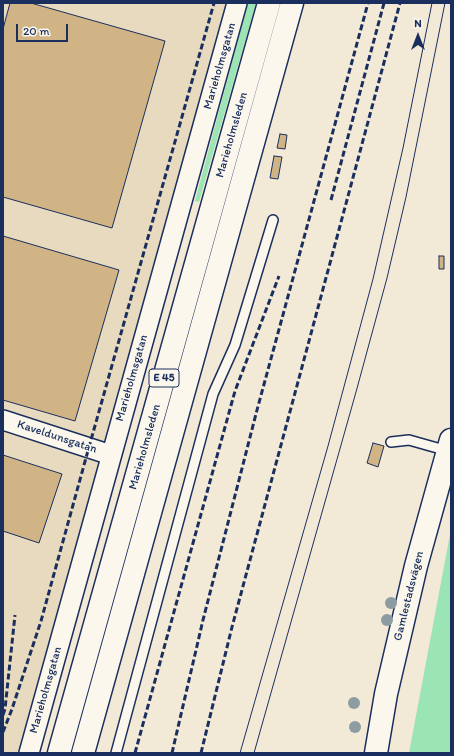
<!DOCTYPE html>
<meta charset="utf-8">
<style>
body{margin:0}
#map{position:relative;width:454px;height:756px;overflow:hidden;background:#f2ead7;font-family:Itim,sans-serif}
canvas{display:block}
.frame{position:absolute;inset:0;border:4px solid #1b2f5e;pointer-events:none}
.north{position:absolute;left:398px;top:16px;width:40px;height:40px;-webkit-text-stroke:3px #fbf7ec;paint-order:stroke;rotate:0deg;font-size:11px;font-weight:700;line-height:16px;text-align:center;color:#1b2f5e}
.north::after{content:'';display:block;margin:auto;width:14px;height:18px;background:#1b2f5e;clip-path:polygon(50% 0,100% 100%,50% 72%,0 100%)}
.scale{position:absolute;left:16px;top:24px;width:52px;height:18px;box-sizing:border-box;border:2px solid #1b2f5e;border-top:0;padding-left:5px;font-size:12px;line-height:14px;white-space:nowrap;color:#1b2f5e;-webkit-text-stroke:3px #fbf7ec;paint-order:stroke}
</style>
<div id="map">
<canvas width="454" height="756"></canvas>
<div class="frame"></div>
<div class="north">N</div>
<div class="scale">20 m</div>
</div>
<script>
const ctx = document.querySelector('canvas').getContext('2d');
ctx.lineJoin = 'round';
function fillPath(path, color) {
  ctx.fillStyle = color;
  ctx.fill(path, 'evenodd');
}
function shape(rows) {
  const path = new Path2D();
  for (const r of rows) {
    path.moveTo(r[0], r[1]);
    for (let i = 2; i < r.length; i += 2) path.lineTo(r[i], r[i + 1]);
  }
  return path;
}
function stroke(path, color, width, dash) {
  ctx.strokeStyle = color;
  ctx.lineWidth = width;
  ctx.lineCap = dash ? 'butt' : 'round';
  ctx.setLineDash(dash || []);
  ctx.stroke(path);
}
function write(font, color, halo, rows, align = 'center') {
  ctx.font = font + ' Itim,sans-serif';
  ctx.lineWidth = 3.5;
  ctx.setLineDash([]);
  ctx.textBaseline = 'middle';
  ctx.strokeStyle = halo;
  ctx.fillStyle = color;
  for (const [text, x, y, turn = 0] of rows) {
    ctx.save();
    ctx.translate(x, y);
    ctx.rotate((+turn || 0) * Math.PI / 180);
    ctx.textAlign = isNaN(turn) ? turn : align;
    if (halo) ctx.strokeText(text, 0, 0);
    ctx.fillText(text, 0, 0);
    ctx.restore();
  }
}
fillPath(shape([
 [3,3,232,3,23,753,3,753]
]), '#e8dabe');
fillPath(shape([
 [248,3,256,3,199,202,195,201],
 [451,529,451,753,409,753]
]), '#9be4b4');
const building = shape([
 [10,3,31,3,165,41,112,228,3,197,3,29,10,3],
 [280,134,287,135,285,149,277,148,280,134],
 [274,156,282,157,278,179,270,178,274,156],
 [3,236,119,270,75,421,3,400,3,236],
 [439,256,444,256,444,269,439,269,439,256],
 [373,443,384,446,378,467,367,463,373,443],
 [3,455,62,474,39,543,3,531,3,455]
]);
fillPath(building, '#d0b485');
stroke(building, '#1b2f5e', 1);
const service = shape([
 [391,442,409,440,448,451],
 [116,753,213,394,235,345,273,220]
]);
const minor = shape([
 [3,420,111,455],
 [29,753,237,3]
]);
const tertiary = shape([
 [376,753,386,694,416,566,451,440]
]);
const trunk = shape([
 [59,753,269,3],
 [83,753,292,3]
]);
stroke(service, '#1b2f5e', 12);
stroke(minor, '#1b2f5e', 22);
stroke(tertiary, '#1b2f5e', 25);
stroke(trunk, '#1b2f5e', 25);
stroke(service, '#fbf7ec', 9);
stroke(minor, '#fbf7ec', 19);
stroke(tertiary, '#fbf7ec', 22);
stroke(trunk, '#fbf7ec', 22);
stroke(shape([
 [240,753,328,446,373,279,403,148,432,3],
 [254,753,356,392,387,278,406,197,445,3]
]), '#1b2f5e', 1);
stroke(shape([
 [331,200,384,3],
 [3,715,5,709,15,615],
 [3,732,12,709,41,621,89,447,214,3],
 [135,753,235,391,279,276],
 [172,753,203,620,257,410,368,3],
 [201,753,232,627,400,3]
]), '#1b2f5e', 3, [6, 3]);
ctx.fillStyle = '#8d9ca1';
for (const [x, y] of [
 [391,603],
 [387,620],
 [354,703],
 [355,727]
]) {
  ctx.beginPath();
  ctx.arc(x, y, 6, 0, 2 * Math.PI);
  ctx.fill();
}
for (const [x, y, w] of [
 [164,378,30]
]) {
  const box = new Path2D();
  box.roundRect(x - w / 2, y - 9, w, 18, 3);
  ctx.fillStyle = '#fbf7ec';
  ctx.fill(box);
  stroke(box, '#1b2f5e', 1);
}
write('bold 11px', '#1b2f5e', null, [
 ["E 45",164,378]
]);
write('12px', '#1b2f5e', '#fbf7ec', [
 ["Marieholmsgatan",220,66,-74],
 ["Marieholmsleden",232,135,-74],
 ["Marieholmsgatan",132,378,-74],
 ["Kaveldunsgatan",57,437,18],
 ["Marieholmsleden",145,447,-74],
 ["Gamlestadsvägen",409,596,-76],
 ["Marieholmsgatan",46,690,-74]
]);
</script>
